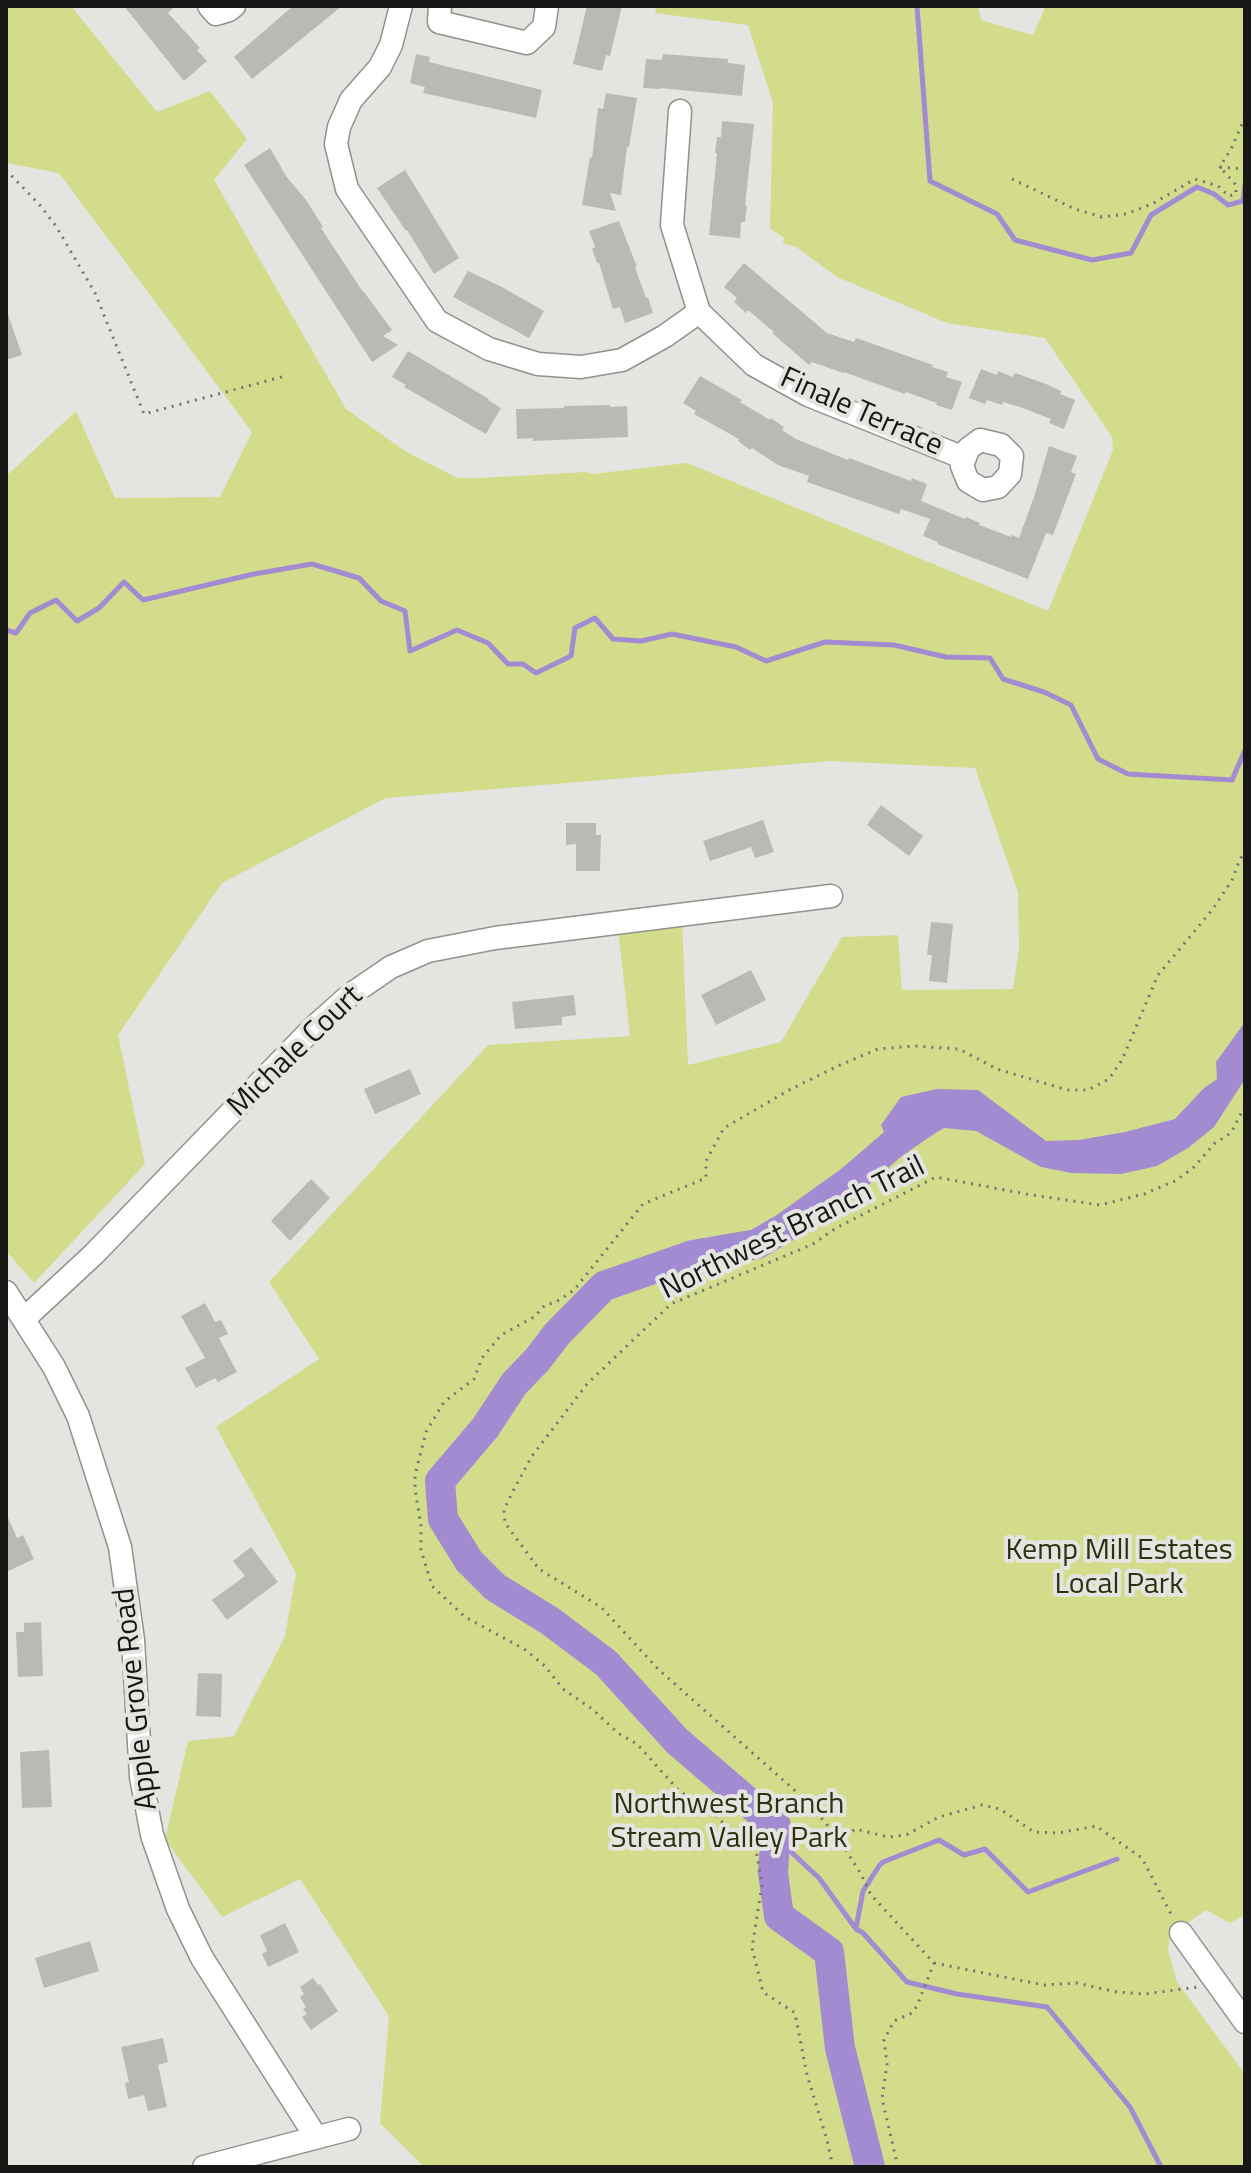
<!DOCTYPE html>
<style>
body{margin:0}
#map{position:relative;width:1251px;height:2173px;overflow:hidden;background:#e4e5e0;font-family:"Titillium Web",sans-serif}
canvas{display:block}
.frame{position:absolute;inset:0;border:8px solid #171716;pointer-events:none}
</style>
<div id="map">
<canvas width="1251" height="2173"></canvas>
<div class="frame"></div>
</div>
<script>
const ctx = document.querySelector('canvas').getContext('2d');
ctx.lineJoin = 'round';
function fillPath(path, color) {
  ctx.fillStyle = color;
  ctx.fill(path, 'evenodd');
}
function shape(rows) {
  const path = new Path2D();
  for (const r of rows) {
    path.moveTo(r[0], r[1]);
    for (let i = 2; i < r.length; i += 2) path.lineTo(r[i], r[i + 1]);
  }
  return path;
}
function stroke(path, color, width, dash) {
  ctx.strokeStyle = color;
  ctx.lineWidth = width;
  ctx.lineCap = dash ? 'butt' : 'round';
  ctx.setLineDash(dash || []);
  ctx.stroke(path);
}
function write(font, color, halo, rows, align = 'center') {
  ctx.font = font + ' "Titillium Web",sans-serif';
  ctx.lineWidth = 8;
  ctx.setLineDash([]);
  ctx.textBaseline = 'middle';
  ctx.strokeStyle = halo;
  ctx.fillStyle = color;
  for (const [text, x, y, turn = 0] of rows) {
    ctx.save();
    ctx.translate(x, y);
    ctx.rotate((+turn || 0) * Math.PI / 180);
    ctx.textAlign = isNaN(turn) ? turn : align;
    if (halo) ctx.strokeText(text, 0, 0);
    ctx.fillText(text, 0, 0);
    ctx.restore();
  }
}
fillPath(shape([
 [6,6,71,6,157,112,210,91,247,139,214,180,346,409,405,451,457,478,480,478,586,472,592,474,687,463,1048,611,1113,450,1112,437,1045,338,947,323,837,277,796,247,783,243,784,238,770,228,773,103,748,25,655,13,656,6,978,6,981,20,1033,35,1046,6,1245,6,1245,1915,1230,1923,1206,1910,1170,1935,1168,1950,1177,1982,1245,2074,1245,2167,424,2167,380,2123,389,2016,300,1879,222,1917,165,1839,188,1741,234,1736,285,1636,296,1573,216,1427,319,1359,269,1282,488,1045,630,1036,618,929,682,922,688,1065,781,1042,842,937,898,935,902,990,1013,989,1019,949,1018,892,975,768,831,761,386,798,222,883,118,1035,145,1164,34,1283,6,1251,6,476,76,411,115,498,220,497,252,432,59,173,6,163]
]), '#d2dc8b');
fillPath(shape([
 [1245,1022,1245,1079,1214,1127,1188,1148,1157,1166,1121,1174,1071,1173,1041,1167,976,1131,944,1128,894,1158,881,1125,901,1097,937,1089,978,1090,1046,1141,1079,1140,1125,1132,1175,1119,1203,1089,1217,1079,1216,1062]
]), '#a38bd2');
stroke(shape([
 [917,6,930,181,997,214,1015,240,1092,260,1131,253,1151,215,1197,187,1214,194,1228,205,1243,201,1245,185],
 [6,630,16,633,30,613,56,600,77,621,99,608,124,582,143,600,254,574,312,564,359,578,381,601,405,611,410,651,457,630,488,643,508,664,523,664,536,673,571,656,575,628,595,618,613,639,641,641,672,634,736,647,766,661,825,642,894,645,946,657,990,658,1003,679,1044,692,1071,705,1098,759,1128,774,1232,780,1245,750],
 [776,1838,819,1878,856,1929,863,1933,907,1982,957,1994,1047,2007,1130,2107,1161,2167],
 [856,1928,863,1891,879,1866,883,1862,939,1840,964,1855,985,1849,1028,1892,1117,1859]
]), '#a38bd2', 5);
stroke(shape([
 [870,2167,840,2048,829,1952,779,1916,773,1873,776,1826,677,1741,606,1663,550,1621,495,1587,469,1561,443,1519,440,1481,485,1428,514,1384,537,1360,557,1334,604,1286,693,1255,757,1244,786,1227,850,1181,893,1144,922,1124]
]), '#a38bd2', 30);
fillPath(shape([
 [124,6,175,6,168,13,200,48,197,50,207,61,184,81],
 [293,6,342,6,252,79,234,57],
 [587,6,622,6,610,56,606,55,602,71,573,64],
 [416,54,430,57,429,62,542,90,536,118,423,93,425,87,410,83],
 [663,54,728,59,728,63,745,65,742,96,660,88,660,89,643,88,646,59,662,60],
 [606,93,637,98,629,147,627,147,621,195,610,193,616,211,582,205,590,157,592,158,598,108,603,109],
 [722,121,754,124,745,206,747,206,745,222,741,222,740,238,709,235,717,153,715,153,717,137,721,137],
 [270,148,286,176,306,200,323,227,321,228,363,292,364,292,392,330,383,336,398,345,372,362,244,165],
 [405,170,459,258,434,274,407,230,406,231,377,188],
 [619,221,637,267,635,267,646,298,648,297,653,313,625,323,620,307,613,309,599,263,597,263,592,249,595,247,589,231],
 [744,263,827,333,854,342,856,338,933,365,932,367,948,372,946,377,962,382,952,410,936,405,937,403,906,392,905,394,844,372,843,373,812,362,809,365,772,333,774,332,748,310,746,313,734,302,737,298,724,287],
 [468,271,500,286,544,311,529,338,453,297],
 [6,314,8,314,22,355,6,360],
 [408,351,489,399,488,400,501,408,486,434,404,387,406,385,392,377],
 [981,369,997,375,998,371,1013,377,1015,373,1046,384,1061,391,1060,394,1075,400,1064,429,1049,423,1051,419,1020,407,1003,402,1002,405,987,400,985,404,969,398],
 [700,376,742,400,740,402,770,420,771,418,784,427,782,430,796,439,848,460,849,458,911,481,912,478,927,484,921,501,965,519,966,517,980,523,979,525,1011,537,1012,535,1019,538,1035,494,1049,446,1077,456,1071,472,1076,474,1053,535,1046,533,1028,579,937,544,938,542,923,536,930,519,901,509,899,514,807,482,809,476,778,465,752,448,750,450,738,441,739,439,694,414,696,411,683,403],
 [610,405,610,407,627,406,628,437,533,441,533,438,517,439,516,409,564,408,564,406],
 [881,805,923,836,909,856,867,825],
 [763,820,774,852,755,858,751,847,710,861,703,841],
 [566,823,596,823,596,835,601,835,600,871,576,871,576,844,566,845],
 [931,922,953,924,947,983,929,981,932,955,927,955],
 [751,970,766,1000,716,1025,701,995],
 [574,995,576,1015,562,1017,562,1025,515,1029,512,1002],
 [410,1069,421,1094,375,1114,364,1089],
 [311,1179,330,1198,290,1241,271,1221],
 [205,1303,215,1322,221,1320,228,1334,219,1338,237,1372,218,1382,215,1378,196,1388,185,1368,205,1358,181,1316],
 [6,1513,17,1538,23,1535,34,1559,6,1572],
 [251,1547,278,1582,227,1620,212,1600,245,1576,233,1561],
 [41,1622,43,1676,18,1677,16,1632,24,1632,24,1623],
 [198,1673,222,1674,221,1717,196,1716],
 [49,1750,52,1807,22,1808,20,1752],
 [285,1923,299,1952,268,1967,262,1954,267,1951,260,1935],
 [90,1941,99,1971,44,1988,35,1958],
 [313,1978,318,1985,320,1984,338,2011,311,2030,302,2017,307,2014,303,2009,306,2007,300,1997,304,1994,300,1987],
 [163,2038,168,2062,158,2065,167,2107,148,2111,144,2095,128,2099,125,2083,129,2082,121,2047]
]), '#b9bab6');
const minor = shape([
 [209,6,216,14,229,10,234,6],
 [401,6,391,45,380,67,351,100,339,127,336,144,347,189,437,321,489,349,538,364,581,367,622,360,665,336,699,312],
 [440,6,439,22,527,43,544,27,547,6],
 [680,111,672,225,699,312,754,365,808,395,964,458],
 [980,440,1001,445,1012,456,1010,474,998,487,983,490,968,481,962,466,968,449,980,440],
 [6,1292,54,1367,78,1416,120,1547,133,1640,141,1777,152,1835,178,1909,202,1958,316,2137],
 [24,1319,93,1255,314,1027,350,995,391,967,428,951,495,938,831,896],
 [1181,1933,1245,2022],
 [204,2167,349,2129]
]);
stroke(minor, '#91928d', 25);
stroke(shape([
 [1245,117,1232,147,1220,167,1245,169],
 [6,170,39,204,56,226,95,293,144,414,285,376],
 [1012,179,1075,209,1102,217,1126,214,1152,204,1195,179,1218,186,1229,196,1236,194,1236,185,1220,167],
 [840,1841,855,1829,888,1837,906,1835,939,1817,982,1805,1000,1809,1034,1832,1058,1833,1096,1826,1142,1858,1172,1916],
 [934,1963,1044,1985,1077,1983,1117,1992,1145,1994,1198,1987],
 [833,2167,827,2140,807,2075,795,2013,763,1992,752,1948,762,1885,757,1855,701,1802,680,1792,637,1744,618,1733,592,1709,563,1689,545,1666,524,1649,465,1617,432,1586,421,1550,421,1526,415,1489,415,1475,426,1432,444,1402,474,1379,482,1358,501,1335,534,1317,545,1305,556,1302,574,1290,643,1204,706,1178,706,1161,724,1128,791,1089,840,1065,878,1049,914,1046,959,1049,997,1069,1067,1090,1088,1090,1109,1079,1122,1060,1158,975,1213,909,1232,880,1240,859,1245,852],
 [898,2167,882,2099,887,2064,884,2040,894,2021,912,2013,917,2006,934,1963,871,1895,861,1874,840,1841,810,1804,658,1669,601,1607,539,1569,505,1523,504,1510,513,1491,532,1456,587,1384,671,1304,813,1244,836,1228,936,1177,1026,1194,1100,1205,1144,1194,1177,1180,1194,1167,1215,1143,1231,1133,1245,1106]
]), '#747471', 3, [2, 6]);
stroke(minor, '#fff', 22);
write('30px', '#171716', '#e4e5e0', [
 ["Finale Terrace",861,413,24],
 ["Michale Court",296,1052,-44],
 ["Northwest Branch Trail",793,1229,-26],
 ["Apple Grove Road",137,1699,-96]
]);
write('30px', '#2f320f', '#e4e5e0', [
 ["Kemp Mill Estates",1119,1552],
 ["Local Park",1119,1586],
 ["Northwest Branch",729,1806],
 ["Stream Valley Park",729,1840]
]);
</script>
